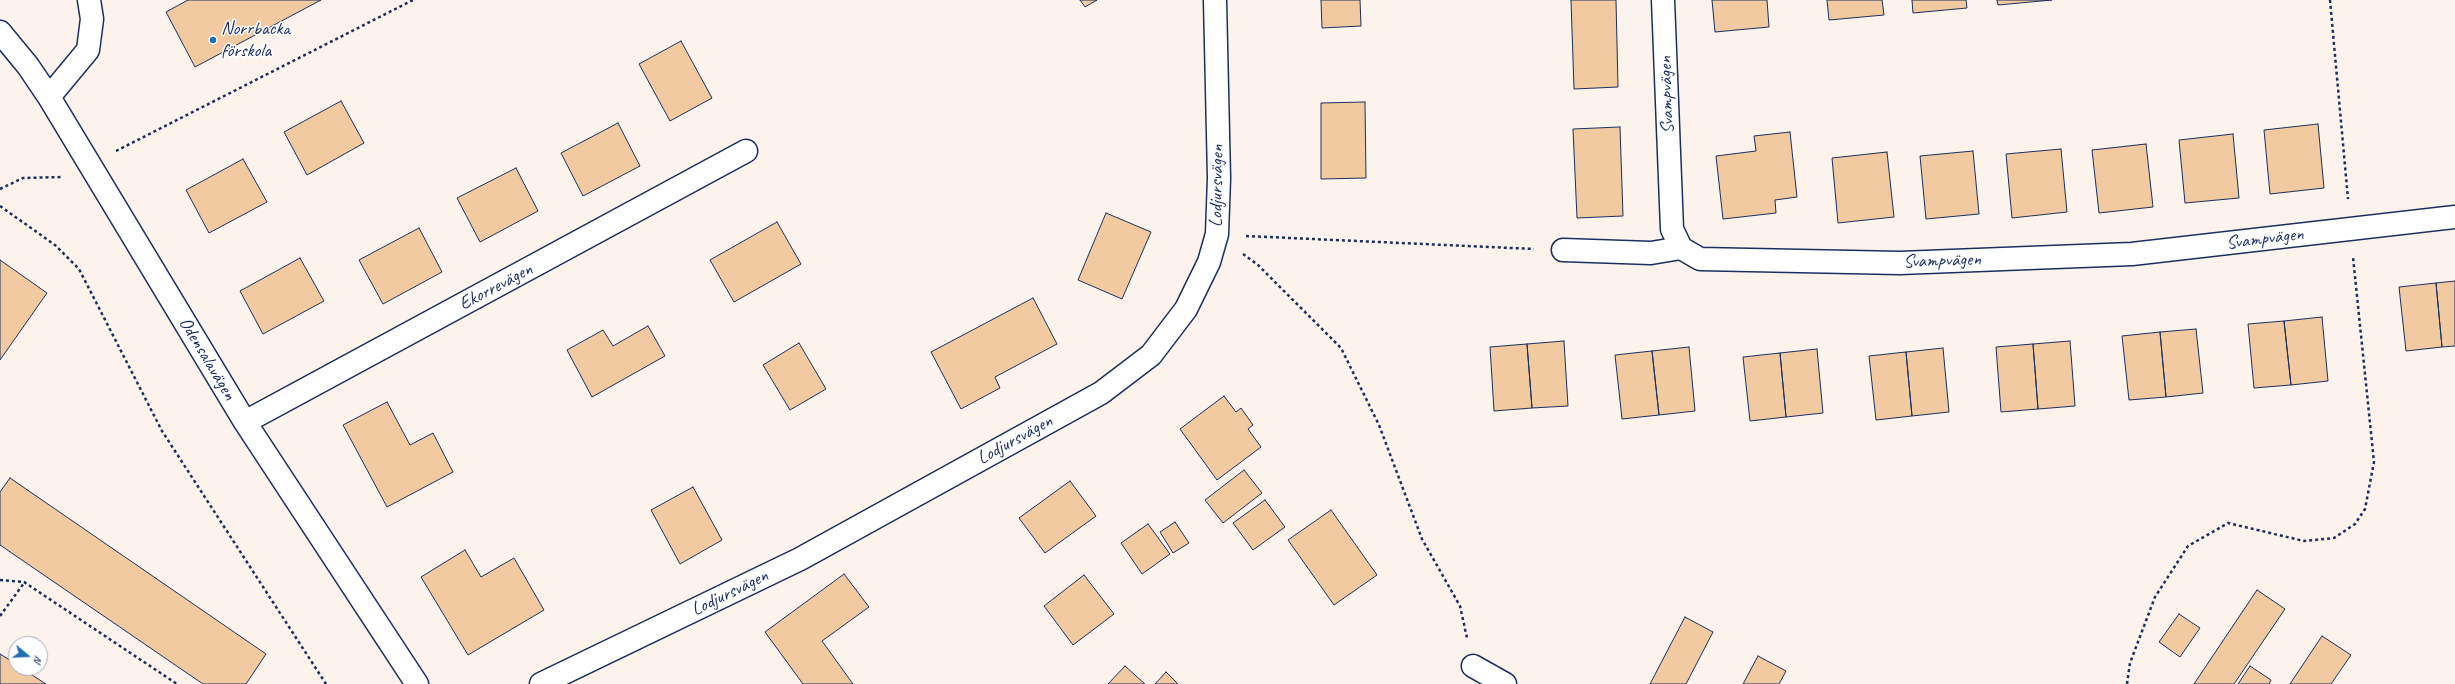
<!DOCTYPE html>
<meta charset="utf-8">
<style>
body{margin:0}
#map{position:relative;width:2455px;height:684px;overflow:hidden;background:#fcf4ec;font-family:Caveat,sans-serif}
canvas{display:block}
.north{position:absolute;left:8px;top:636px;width:40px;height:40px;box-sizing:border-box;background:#fff;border:1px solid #a4acbf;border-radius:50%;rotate:109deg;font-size:11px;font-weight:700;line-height:16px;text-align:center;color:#1b2f5e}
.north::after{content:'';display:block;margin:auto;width:14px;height:18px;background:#1f6fb2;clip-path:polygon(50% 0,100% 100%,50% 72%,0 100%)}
</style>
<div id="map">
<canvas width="2455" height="684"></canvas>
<div class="north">N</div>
</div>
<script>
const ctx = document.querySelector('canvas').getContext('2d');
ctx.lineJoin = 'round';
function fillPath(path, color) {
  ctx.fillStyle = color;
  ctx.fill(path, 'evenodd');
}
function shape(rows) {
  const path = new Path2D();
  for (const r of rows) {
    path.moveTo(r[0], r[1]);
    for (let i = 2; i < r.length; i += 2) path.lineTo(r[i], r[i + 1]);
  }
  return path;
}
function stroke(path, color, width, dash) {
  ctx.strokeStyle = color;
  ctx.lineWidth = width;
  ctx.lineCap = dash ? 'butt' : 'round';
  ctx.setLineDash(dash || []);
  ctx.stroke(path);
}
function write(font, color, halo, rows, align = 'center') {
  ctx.font = font + ' Caveat,sans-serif';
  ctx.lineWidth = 3;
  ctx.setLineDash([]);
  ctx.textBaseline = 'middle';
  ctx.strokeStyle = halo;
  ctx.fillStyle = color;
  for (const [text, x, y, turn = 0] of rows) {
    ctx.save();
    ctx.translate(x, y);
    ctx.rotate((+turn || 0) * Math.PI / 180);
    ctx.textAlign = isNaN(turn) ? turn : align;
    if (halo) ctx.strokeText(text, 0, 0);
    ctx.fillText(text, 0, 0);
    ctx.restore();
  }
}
const building = shape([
 [188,0,321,0,195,67,166,12,188,0],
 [1080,0,1097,0,1085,7,1080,0],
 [1321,0,1360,0,1361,26,1322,28,1321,0],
 [1571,0,1616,0,1618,87,1574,89,1571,0],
 [1712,0,1767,0,1769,27,1715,32,1712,0],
 [1827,0,1882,0,1884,15,1829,20,1827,0],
 [1912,0,1966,0,1967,8,1913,13,1912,0],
 [1997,0,2052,0,1998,5,1997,0],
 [681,41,712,98,670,121,639,64,681,41],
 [341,101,364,143,307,175,284,132,341,101],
 [1365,102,1366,178,1321,179,1321,103,1365,102],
 [618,123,640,166,583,196,561,153,618,123],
 [2318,124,2324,188,2270,194,2264,130,2318,124],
 [1620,127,1623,216,1577,218,1573,129,1620,127],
 [1790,132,1797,197,1775,200,1776,213,1723,219,1716,156,1756,151,1754,136,1790,132],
 [2233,134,2239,198,2185,203,2179,140,2233,134],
 [2146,144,2153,207,2099,213,2092,150,2146,144],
 [2061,149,2067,212,2012,218,2006,154,2061,149],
 [1973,151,1979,214,1926,219,1920,156,1973,151],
 [1887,152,1894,217,1838,223,1832,158,1887,152],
 [243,159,267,202,209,233,186,190,243,159],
 [516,168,538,211,480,242,457,198,516,168],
 [1106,213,1151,232,1122,299,1078,280,1106,213],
 [777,222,801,264,734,302,710,260,777,222],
 [419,228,442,272,383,304,359,260,419,228],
 [300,258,324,301,263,334,240,291,300,258],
 [0,260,47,293,0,360,0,260],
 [2455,281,2455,346,2442,347,2436,283,2455,281],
 [2436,283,2442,347,2406,351,2399,287,2436,283],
 [1033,298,1057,344,995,377,1000,388,961,409,931,352,1033,298],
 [2322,317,2328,381,2291,385,2284,321,2322,317],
 [2284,321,2291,385,2254,388,2248,324,2284,321],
 [648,326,665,356,592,397,567,350,603,330,613,346,648,326],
 [2196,329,2203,393,2166,397,2160,332,2196,329],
 [2160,332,2166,397,2129,400,2122,336,2160,332],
 [1564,341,1568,406,1532,408,1527,344,1564,341],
 [2070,341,2075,406,2038,409,2033,344,2070,341],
 [799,343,826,389,790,410,763,365,799,343],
 [1527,344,1532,408,1494,411,1490,347,1527,344],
 [2033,344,2038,409,2001,412,1996,347,2033,344],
 [1689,347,1695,411,1659,415,1652,351,1689,347],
 [1943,348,1949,412,1912,416,1906,352,1943,348],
 [1817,349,1823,413,1786,417,1780,353,1817,349],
 [1652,351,1659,415,1622,419,1615,355,1652,351],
 [1906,352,1912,416,1876,420,1869,356,1906,352],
 [1780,353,1786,417,1750,421,1743,357,1780,353],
 [1224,396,1236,412,1241,408,1253,425,1248,429,1261,447,1217,480,1180,429,1224,396],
 [387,402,410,445,433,433,453,472,387,507,343,425,387,402],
 [1244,470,1262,493,1223,523,1205,500,1244,470],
 [10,478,266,654,246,684,203,684,0,545,0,492,10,478],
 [1070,481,1096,516,1045,553,1019,518,1070,481],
 [693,487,722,540,680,564,651,510,693,487],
 [1265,500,1285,527,1253,550,1233,523,1265,500],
 [1331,510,1377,575,1334,605,1288,540,1331,510],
 [1175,522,1189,543,1173,553,1160,532,1175,522],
 [1148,524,1170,554,1142,574,1121,543,1148,524],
 [465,550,481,577,514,558,544,610,468,655,421,577,465,550],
 [844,574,869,607,822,641,853,684,803,684,765,632,844,574],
 [1084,575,1114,614,1073,645,1044,606,1084,575],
 [2257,590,2285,609,2234,684,2194,684,2257,590],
 [2179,614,2200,628,2180,657,2159,642,2179,614],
 [1685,617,1713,632,1686,684,1650,684,1685,617],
 [2322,636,2351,655,2331,684,2290,684,2322,636],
 [0,654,16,664,16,668,21,668,46,684,0,684,0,654],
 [1758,656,1786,671,1779,684,1743,684,1758,656],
 [1125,666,1145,684,1108,684,1125,666],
 [2250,666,2271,680,2269,684,2238,684,2250,666],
 [1166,672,1178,684,1155,684,1166,672]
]);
fillPath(building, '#f1caa1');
stroke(building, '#1b2f5e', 1);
const minor = shape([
 [1663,0,1672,229,1681,248,1700,259,1900,263,2132,254,2455,217],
 [0,32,28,66,49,97,245,422,417,684],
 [49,97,88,50,92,19,89,0],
 [1563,250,1651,253,1681,248],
 [245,422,746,151],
 [1473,666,1505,684],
 [541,684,800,559,1101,393,1151,355,1186,309,1209,262,1217,234,1219,178,1215,0]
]);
stroke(minor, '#1b2f5e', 25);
stroke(shape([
 [2330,0,2348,199],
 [116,151,413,0],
 [0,189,23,178,63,177],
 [0,206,55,245,79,269,162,431,326,684],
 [1246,236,1534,249],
 [1243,254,1258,265,1341,348,1379,425,1422,539,1460,606,1467,638],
 [0,580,24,582,177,684],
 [0,616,24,583],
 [2127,684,2130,663,2155,597,2188,546,2228,523,2304,541,2334,538,2355,524,2365,509,2374,462,2353,257]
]), '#1b2f5e', 2.5, [3, 3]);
stroke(minor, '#fff', 22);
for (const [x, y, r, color] of [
 [213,40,4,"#1f6fb2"]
]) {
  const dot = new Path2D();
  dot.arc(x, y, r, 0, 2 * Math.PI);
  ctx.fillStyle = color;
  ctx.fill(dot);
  stroke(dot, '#fff', 1.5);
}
write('19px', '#1b2f5e', '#fff', [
 ["Norrbacka",221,29],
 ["förskola",221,51]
], 'left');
write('19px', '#1b2f5e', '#fff', [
 ["Svampvägen",1667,95,-92],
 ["Lodjursvägen",1217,186,-89],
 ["Svampvägen",2265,239,-7],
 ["Svampvägen",1942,261,-2],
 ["Ekorrevägen",496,287,-28],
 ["Odensalavägen",207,359,59],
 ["Lodjursvägen",1015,440,-29],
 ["Lodjursvägen",730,593,-26]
]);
</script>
